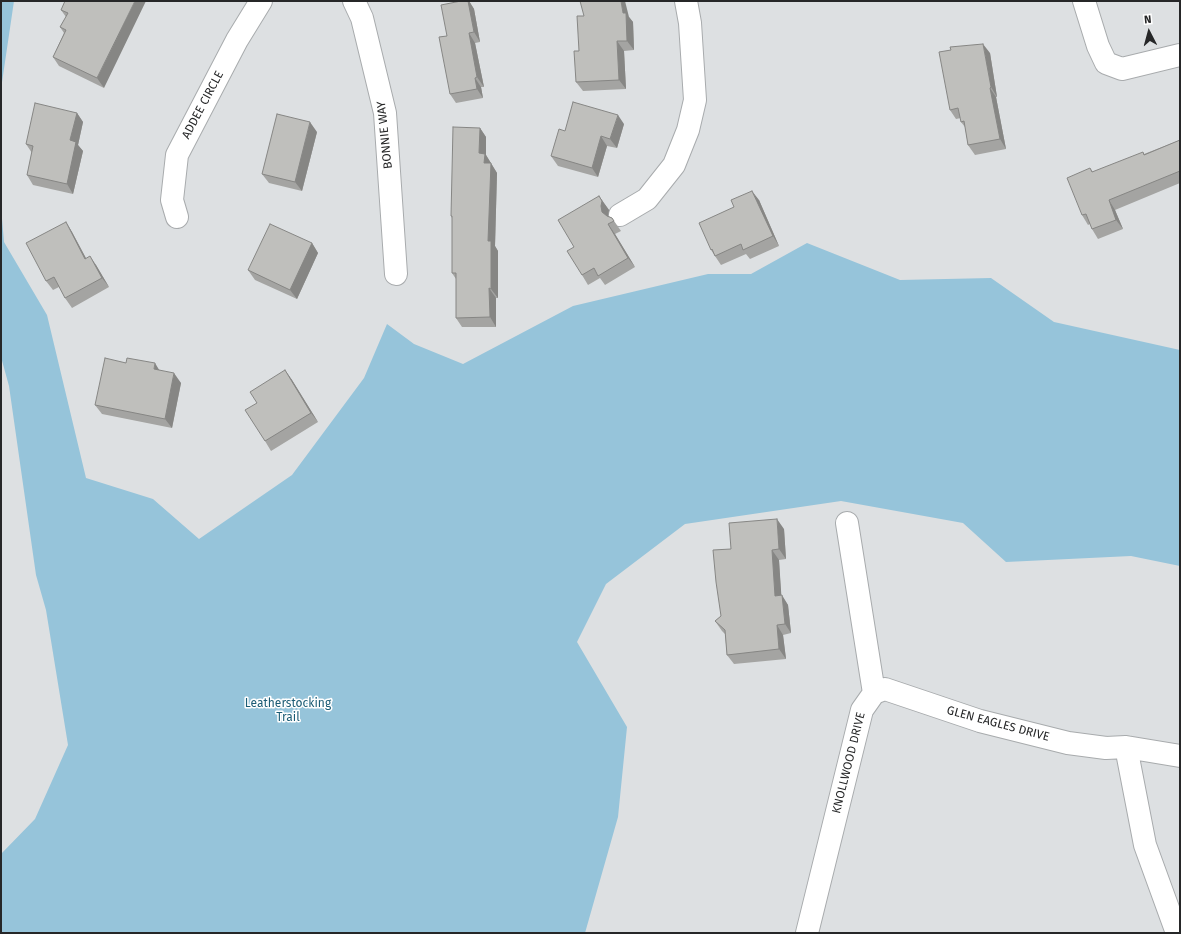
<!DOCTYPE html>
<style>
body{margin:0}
#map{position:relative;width:1181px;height:934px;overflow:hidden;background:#dde0e2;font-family:"Fira Sans",sans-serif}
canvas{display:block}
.frame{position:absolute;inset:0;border:2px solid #262728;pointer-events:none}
.north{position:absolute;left:1129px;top:12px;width:40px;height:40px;-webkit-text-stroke:3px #fff;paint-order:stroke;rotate:354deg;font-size:11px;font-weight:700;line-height:16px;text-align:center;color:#262728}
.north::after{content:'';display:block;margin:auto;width:14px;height:18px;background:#262728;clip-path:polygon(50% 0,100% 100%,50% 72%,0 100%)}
</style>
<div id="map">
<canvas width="1181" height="934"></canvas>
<div class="frame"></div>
<div class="north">N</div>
</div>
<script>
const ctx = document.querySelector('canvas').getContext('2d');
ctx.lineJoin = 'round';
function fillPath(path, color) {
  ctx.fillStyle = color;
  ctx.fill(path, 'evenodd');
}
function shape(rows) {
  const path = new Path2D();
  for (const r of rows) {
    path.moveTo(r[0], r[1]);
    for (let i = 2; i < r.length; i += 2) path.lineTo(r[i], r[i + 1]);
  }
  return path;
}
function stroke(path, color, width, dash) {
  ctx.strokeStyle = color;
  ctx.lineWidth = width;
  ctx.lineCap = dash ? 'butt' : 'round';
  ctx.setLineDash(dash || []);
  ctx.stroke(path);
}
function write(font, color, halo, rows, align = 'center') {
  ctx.font = font + ' "Fira Sans",sans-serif';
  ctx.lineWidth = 3;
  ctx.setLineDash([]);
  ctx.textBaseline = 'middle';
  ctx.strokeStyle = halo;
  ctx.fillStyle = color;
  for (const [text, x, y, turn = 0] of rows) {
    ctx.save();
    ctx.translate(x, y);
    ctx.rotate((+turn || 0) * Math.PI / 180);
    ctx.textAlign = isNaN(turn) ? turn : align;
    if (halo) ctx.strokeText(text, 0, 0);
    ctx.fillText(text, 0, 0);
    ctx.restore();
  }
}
fillPath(shape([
 [1,1,14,1,1,89],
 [1,207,4,242,47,315,86,478,153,499,199,539,292,475,364,378,387,324,414,344,463,364,573,306,708,274,751,274,807,243,900,280,991,278,1054,322,1180,350,1180,566,1131,556,1006,562,963,523,841,501,685,524,606,584,577,642,627,727,618,817,585,933,1,933,1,854,35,819,68,745,46,610,36,575,9,386,1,357]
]), '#96c4da');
const street = shape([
 [354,1,362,18,385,113,396,274],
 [1084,1,1098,46,1106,63,1122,69,1180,55],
 [620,215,647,199,674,165,688,130,695,100,690,23,686,1],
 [177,217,172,200,177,155,237,40,261,1],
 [874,693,885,689,980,721,1068,743,1106,748,1126,747,1180,756],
 [1126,747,1145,845,1177,933],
 [807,933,862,710,874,693,847,523]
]);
stroke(street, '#a8abad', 24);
stroke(street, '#fff', 22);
fillPath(shape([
 [65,1,104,88,59,66,53,57,64,33,60,27,66,17,61,10],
 [461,1,469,1,474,9,480,42,475,43,484,87,481,87,483,98,456,103,450,94],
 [584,16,629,17,633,22,634,50,624,51,626,89,583,91,576,82,579,51],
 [990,53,997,97,996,97,1006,149,975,155,968,145,965,127,961,122,961,118,956,119,950,110],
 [77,113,83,122,78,145,83,151,73,194,33,185,27,175,32,153,26,144],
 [624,124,617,148,607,146,598,177,558,166,551,156,565,131],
 [480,128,486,137,486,155,497,173,495,246,498,251,498,298,496,298,496,327,462,327,456,318,456,279,452,273,452,218,451,216],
 [317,132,302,191,269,183,262,174],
 [1180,140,1180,183,1115,210,1123,229,1098,239,1092,229,1090,224,1088,225,1082,215,1090,168,1093,172,1144,154],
 [599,196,609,210,608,216,612,218,621,231,615,234,635,267,605,285,600,278,588,285,582,275,574,247],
 [759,200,779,246,750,259,746,254,721,265,711,250],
 [66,222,72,232,86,258,96,265,109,287,72,308,65,298,59,287,53,290,46,281],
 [312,243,318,253,297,299,255,280,248,270],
 [126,363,160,370,181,383,172,428,102,414,95,405],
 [285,370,292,380,318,422,271,451,265,441,257,403],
 [784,529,786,559,779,560,781,595,788,605,791,633,783,635,786,659,734,664,727,655,725,634,722,631,715,621,721,616,731,549]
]), '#a4a4a2');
fillPath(shape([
 [135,1,146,1,104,88,97,78],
 [468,1,469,1,474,9,480,42,474,32],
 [621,1,625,1,629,17,633,22,634,50,627,41,623,13],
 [469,33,475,43,484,87,477,77],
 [617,41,624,51,626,89,619,80],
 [983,44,990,53,997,97,991,87],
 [475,78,481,87,483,98,477,89],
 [990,88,996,97,1006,149,1000,139],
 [77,113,83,122,78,145,83,151,73,194,67,184,70,140],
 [618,115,624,124,617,148,610,139],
 [310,122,317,132,302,191,295,182],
 [480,128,486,137,486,155,497,173,495,246,498,251,498,298,491,289,488,241,484,163,479,153],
 [601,136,607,146,598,177,592,168],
 [752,191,759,200,779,246,773,236],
 [599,196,609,210,608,216,609,221,602,212],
 [1109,200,1115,210,1123,229,1116,220],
 [66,222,72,232,91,268,85,259],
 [608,224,615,234,635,267,628,258],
 [312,243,318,253,297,299,290,290],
 [90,256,96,265,109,287,102,278],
 [489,288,496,298,496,327,490,317],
 [155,363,161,373,154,369],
 [285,370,292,380,318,422,311,413],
 [174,373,181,383,172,428,165,419],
 [777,519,784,529,786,559,779,549],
 [772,550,779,560,782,605,775,596],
 [782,595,788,605,791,633,785,624],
 [777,625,783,635,786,659,779,649]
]), '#868684');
const building = shape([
 [65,1,135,1,97,78,53,57,66,30,60,27,68,13,61,10,65,1],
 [461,1,468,1,474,32,469,33,477,77,475,78,477,89,450,94,439,37,447,36,441,5,461,1],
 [580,1,621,1,623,13,626,13,627,41,617,41,619,80,576,82,574,51,579,51,577,16,584,16,580,1],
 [983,44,991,87,990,88,1000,139,968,145,964,121,961,122,958,108,950,110,939,52,951,50,950,47,983,44],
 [573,102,618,115,610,139,601,136,592,168,551,156,559,129,565,131,573,102],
 [35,103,77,113,70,140,76,142,67,184,27,175,33,146,26,144,35,103],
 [277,114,310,122,295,182,262,174,277,114],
 [453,127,480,128,479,153,485,154,484,163,491,163,488,241,491,241,491,289,489,288,490,317,456,318,456,273,452,273,452,216,451,216,453,127],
 [1180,140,1180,171,1109,200,1116,220,1092,229,1086,214,1082,215,1067,178,1090,168,1092,172,1143,152,1144,155,1180,140],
 [752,191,773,236,743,250,741,244,715,256,712,249,711,250,699,223,734,207,731,200,752,191],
 [599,196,602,201,601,206,602,212,607,216,612,218,614,221,608,224,628,258,598,276,594,268,582,275,567,251,574,247,558,220,599,196],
 [66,222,85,259,90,256,102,278,65,298,54,277,46,281,26,243,66,222],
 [270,224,312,243,290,290,248,270,270,224],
 [105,358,126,363,127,358,155,363,154,369,174,373,165,419,95,405,105,358],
 [285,370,311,413,265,441,245,410,257,403,250,392,285,370],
 [777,519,779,549,772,550,775,596,782,595,785,624,777,625,779,649,727,655,725,630,715,621,721,616,716,582,713,550,731,549,729,523,777,519]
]);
fillPath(building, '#bfbfbc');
stroke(building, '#868684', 1);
write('12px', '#262728', '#fff', [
 ["ADDEE CIRCLE",203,105,-62],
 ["BONNIE WAY",385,135,-96],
 ["GLEN EAGLES DRIVE",998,724,15],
 ["KNOLLWOOD DRIVE",849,763,-76]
]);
write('12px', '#1b5c75', '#fff', [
 ["Leatherstocking",288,704],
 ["Trail",288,718]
]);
</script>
